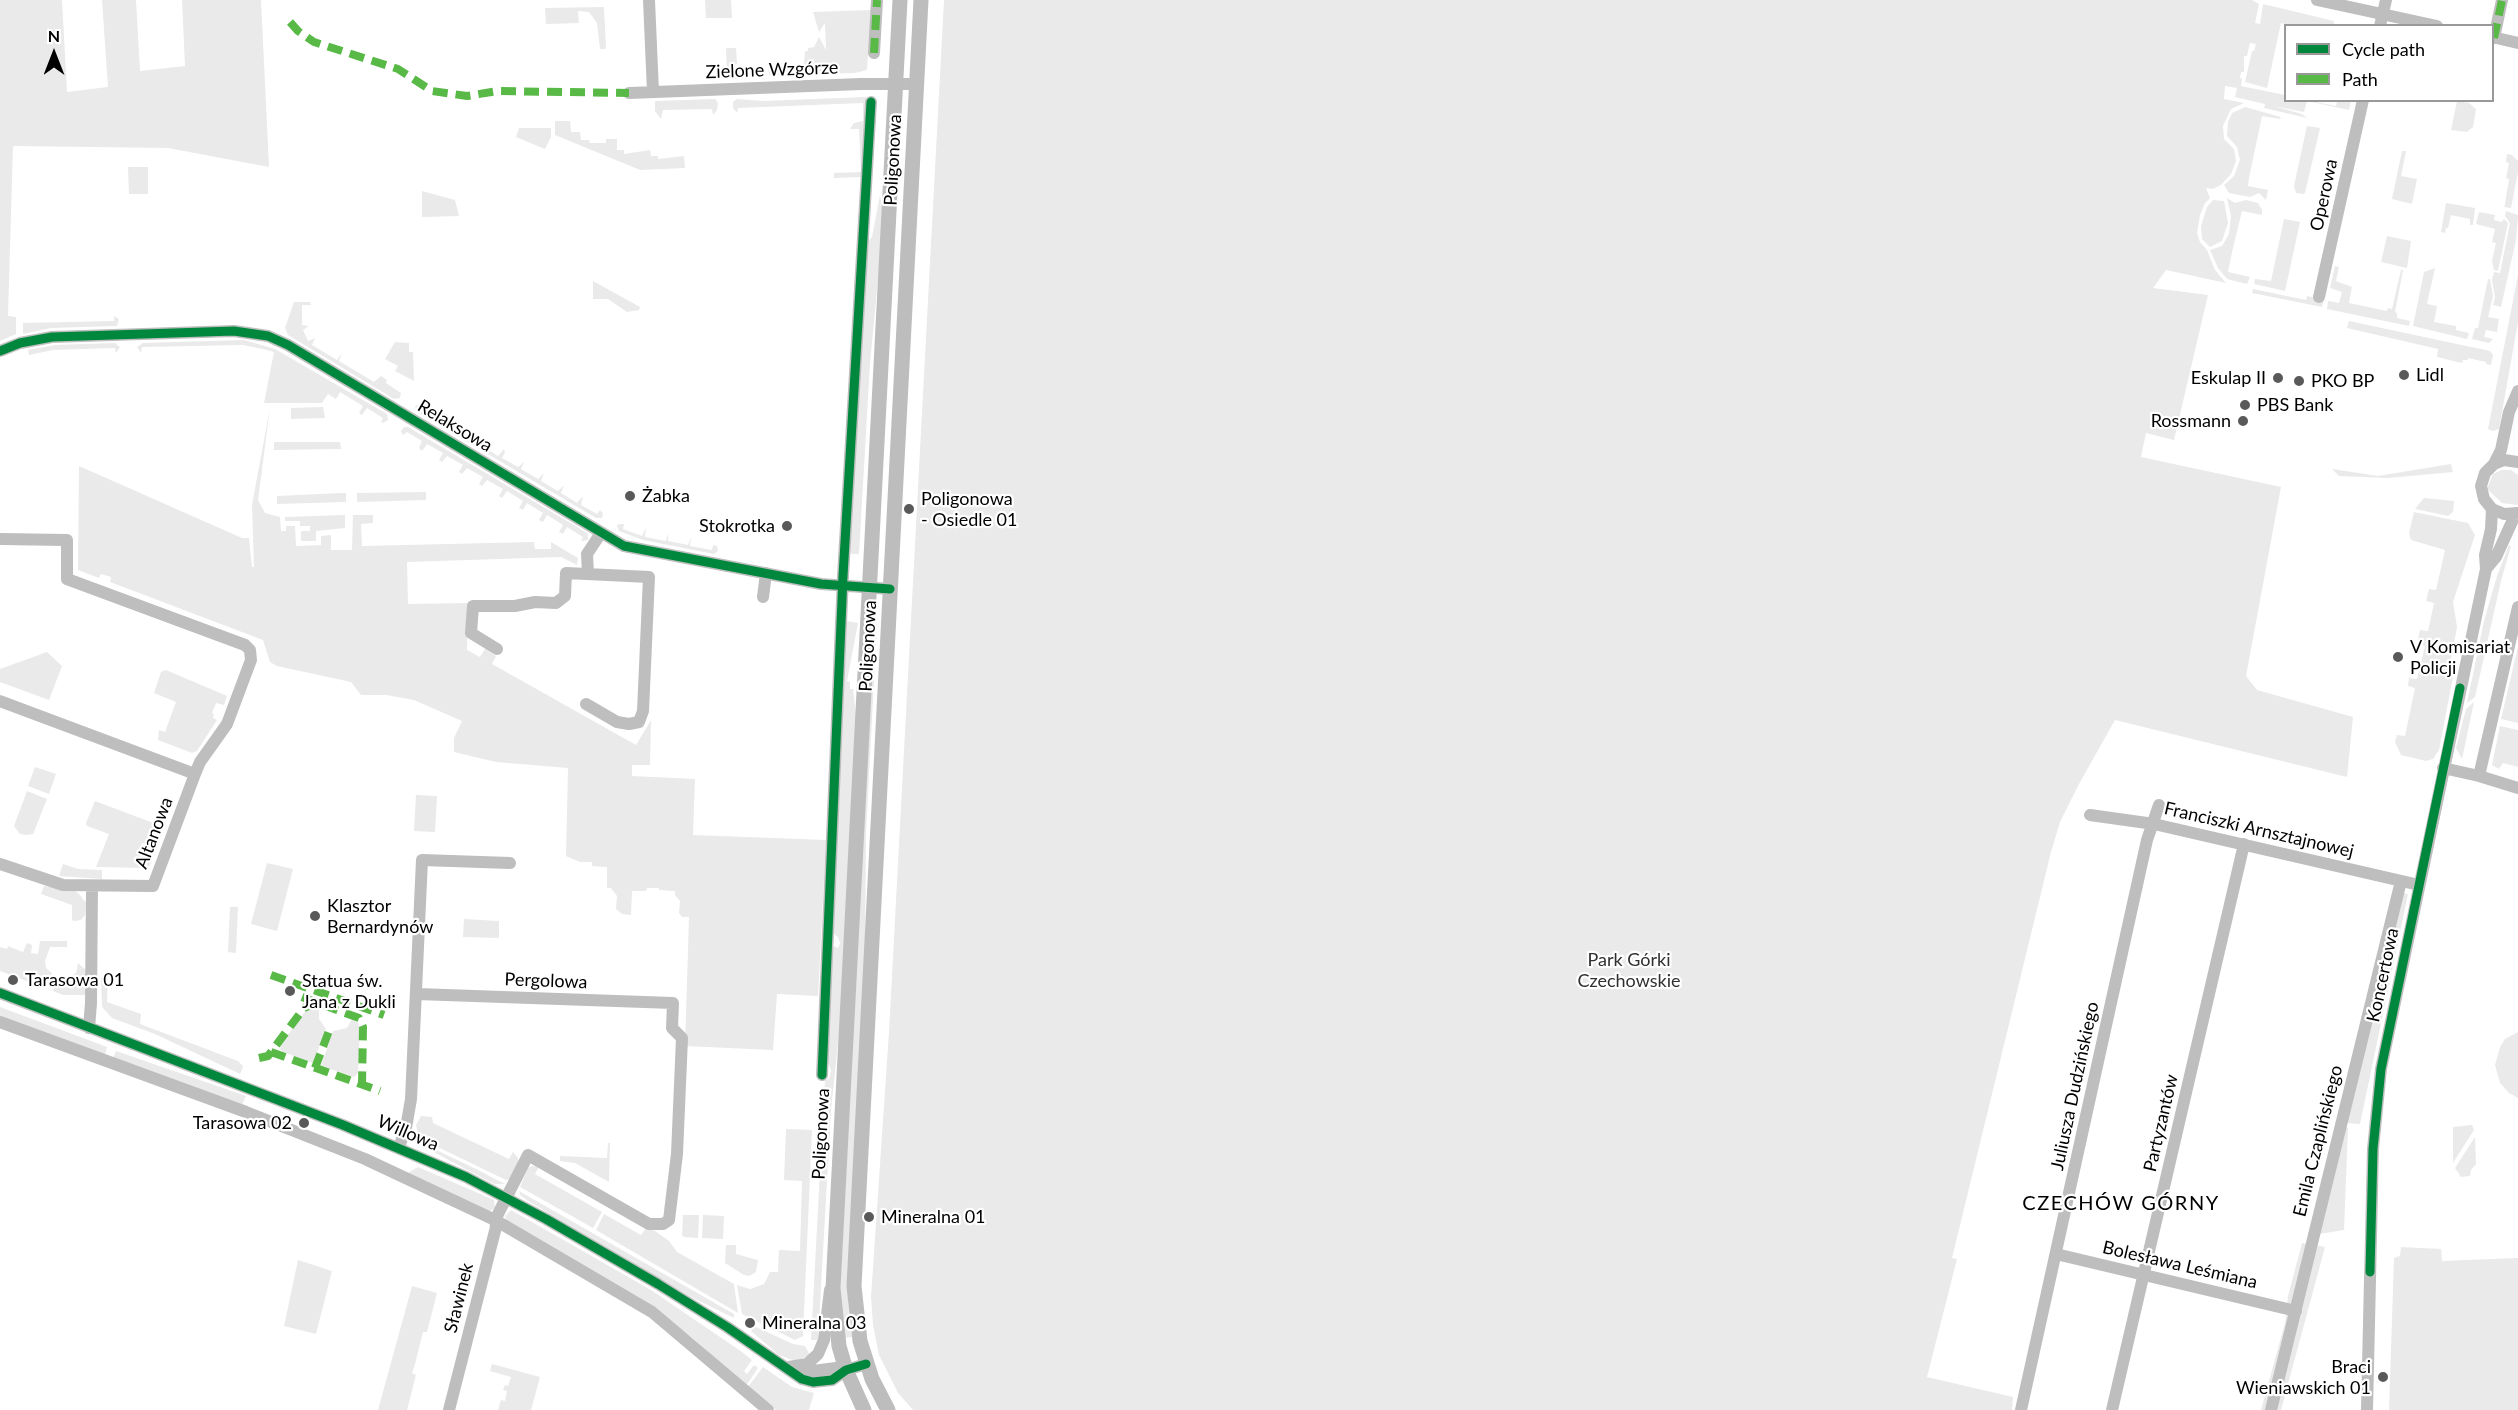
<!DOCTYPE html>
<meta charset="utf-8">
<style>
body{margin:0}
#map{position:relative;width:2518px;height:1410px;overflow:hidden;background:#fff;font-family:Lato,sans-serif}
canvas{display:block}
.legend{position:absolute;left:2284px;top:24px;width:210px;height:78px;box-sizing:border-box;background:#fff;border:2px solid #999;margin:0;padding:8px 10px;list-style:none;font-size:18px;color:#000}
.legend li{display:flex;align-items:center;gap:12px;height:30px}
.legend b{width:30px;border:2px solid #999}
.north{position:absolute;left:24px;top:24px;width:60px;height:60px;-webkit-text-stroke:4px #fff;paint-order:stroke;rotate:0deg;font-size:16px;font-weight:700;line-height:24px;text-align:center;color:#000}
.north::after{content:'';display:block;margin:auto;width:21px;height:27px;background:#000;clip-path:polygon(50% 0,100% 100%,50% 72%,0 100%)}
</style>
<div id="map">
<canvas width="2518" height="1410"></canvas>
<ul class="legend">
<li><b style="height:8px;background:#00873e"></b>Cycle path</li>
<li><b style="height:8px;background:#58b947"></b>Path</li>
</ul>
<div class="north">N</div>
</div>
<script>
const ctx = document.querySelector('canvas').getContext('2d');
ctx.lineJoin = 'round';
function fillPath(path, color) {
  ctx.fillStyle = color;
  ctx.fill(path, 'evenodd');
}
function shape(rows) {
  const path = new Path2D();
  for (const r of rows) {
    path.moveTo(r[0], r[1]);
    for (let i = 2; i < r.length; i += 2) path.lineTo(r[i], r[i + 1]);
  }
  return path;
}
function stroke(path, color, width, dash) {
  ctx.strokeStyle = color;
  ctx.lineWidth = width;
  ctx.lineCap = dash ? 'butt' : 'round';
  ctx.setLineDash(dash || []);
  ctx.stroke(path);
}
function write(font, color, halo, rows, align = 'center') {
  ctx.font = font + ' Lato,sans-serif';
  ctx.lineWidth = 4.5;
  ctx.setLineDash([]);
  ctx.textBaseline = 'middle';
  ctx.strokeStyle = halo;
  ctx.fillStyle = color;
  for (const [text, x, y, turn = 0] of rows) {
    ctx.save();
    ctx.translate(x, y);
    ctx.rotate((+turn || 0) * Math.PI / 180);
    ctx.textAlign = isNaN(turn) ? turn : align;
    if (halo) ctx.strokeText(text, 0, 0);
    ctx.fillText(text, 0, 0);
    ctx.restore();
  }
}
fillPath(shape([
 [0,0,62,0,67,92,108,87,102,0,136,0,140,71,185,66,182,0,261,0,269,167,168,148,13,146,8,316,16,317,16,334,0,341],
 [705,0,731,0,732,18,706,18],
 [944,0,2252,0,2259,4,2255,23,2260,24,2263,4,2334,21,2334,26,2294,26,2281,23,2267,88,2245,82,2252,51,2254,51,2256,44,2250,43,2247,56,2244,56,2244,72,2241,72,2240,78,2242,79,2241,86,2285,95,2286,100,2310,101,2336,106,2337,101,2351,101,2349,110,2307,101,2304,112,2274,106,2302,114,2307,118,2264,108,2265,104,2235,97,2237,88,2225,86,2224,99,2244,103,2231,109,2223,126,2224,139,2234,149,2236,161,2231,174,2221,185,2213,189,2206,188,2210,198,2205,203,2200,215,2197,233,2200,242,2207,250,2215,270,2226,283,2166,270,2153,288,2208,295,2174,440,2146,433,2141,457,2281,487,2246,676,2257,690,2353,717,2347,777,2115,720,2079,784,2060,822,2051,852,1952,1258,1957,1259,1927,1377,2013,1397,2012,1410,913,1410,898,1393,879,1355,873,1325,871,1297,889,1032],
 [604,7,606,49,600,49,597,23,589,12,578,11,579,23,546,24,545,8],
 [871,10,867,70,855,73,769,75,768,67,804,66,805,51,808,51,808,48,814,47,819,37,826,50,825,23,819,32,813,12],
 [726,48,736,48,737,64,734,65,734,71,743,71,745,63,743,79,727,79],
 [866,97,862,177,834,178,834,173,861,172,859,129,850,129,854,123,863,121,863,103,738,108,737,113,733,108,733,102,737,99,763,101],
 [715,99,718,103,717,110,713,115,712,109,663,110,661,119,655,111,655,101],
 [2457,101,2469,103,2476,109,2473,127,2467,132,2451,130],
 [2245,107,2281,117,2280,119,2262,116,2249,178,2248,186,2268,190,2266,200,2259,193,2250,197,2229,193,2224,185,2234,176,2240,160,2237,147,2227,136,2228,122,2232,113],
 [555,121,570,121,571,132,580,132,581,140,589,140,590,143,606,143,606,139,617,139,617,150,624,150,624,154,650,150,651,156,658,156,658,159,684,156,685,168,640,170,555,135],
 [2307,126,2320,128,2305,193,2303,194,2296,193,2294,186],
 [519,128,551,128,551,137,545,149,516,137],
 [2402,151,2406,151,2401,176,2417,179,2412,204,2392,199],
 [2507,154,2512,155,2518,161,2518,172,2511,208,2505,207,2504,210,2509,179,2506,178,2509,163,2506,162],
 [128,167,148,167,148,194,129,194],
 [422,191,455,200,459,216,422,217],
 [880,195,882,207,880,259,870,363,859,554,852,554,850,552,868,241,872,237],
 [2227,198,2235,203,2246,200,2258,203,2262,210,2262,215,2242,211,2232,252,2228,272,2250,277,2247,284,2227,279,2218,268,2210,250,2222,246,2229,234,2231,216],
 [2213,200,2224,201,2228,223,2222,241,2210,247,2202,239,2201,226,2207,207],
 [2446,203,2475,208,2473,225,2470,225,2470,219,2451,215,2448,228,2446,228,2445,233,2441,232],
 [2506,211,2518,215,2516,240,2501,307,2493,305,2495,297,2492,280,2494,272,2500,273,2510,223,2505,216],
 [2479,212,2495,215,2494,220,2502,222,2504,219,2508,223,2498,271,2494,270,2492,261,2496,243,2492,242,2495,229,2476,224],
 [2284,219,2300,222,2285,291,2254,284,2255,279,2271,281],
 [2387,236,2411,241,2407,268,2381,262],
 [2335,266,2339,267,2336,281,2352,287,2349,303,2387,311,2388,308,2392,309,2401,270,2403,270,2395,312,2397,313,2397,318,2410,321,2409,326,2327,309,2328,301,2339,303,2342,292,2330,288],
 [2435,268,2427,304,2437,306,2434,322,2456,326,2456,330,2469,333,2467,339,2413,326,2424,272],
 [2518,275,2518,322,2499,429,2493,431,2488,429],
 [2488,279,2490,279,2493,296,2488,317,2499,319,2497,332,2486,330,2484,337,2493,339,2489,343,2472,339,2475,328,2478,328],
 [593,281,640,307,639,310,627,312,608,299,593,299],
 [2253,289,2306,300,2307,296,2324,300,2322,307,2252,293],
 [294,302,310,302,311,305,302,305,302,325,309,326,303,330,308,341,315,338,312,345,337,360,342,353,339,361,374,382,381,376,387,380,386,383,401,393,400,398,394,399,288,335,285,328],
 [114,316,119,319,117,326,51,328,23,334,23,323,114,321],
 [2349,321,2490,351,2493,355,2491,365,2486,364,2486,362,2468,358,2468,360,2463,360,2462,363,2437,357,2438,349,2347,328],
 [244,340,275,349,387,414,388,420,383,423,381,422,383,418,367,408,362,415,359,413,363,406,340,392,336,399,328,394,322,403,264,403,274,352,263,349,243,345,142,347,141,353,137,347,143,343],
 [395,342,409,343,409,352,413,352,414,381,395,371,398,366,385,359],
 [115,343,120,347,116,353,115,348,53,350,29,355,28,350,55,345],
 [421,404,420,409,439,421,445,415,442,423,459,432,463,427,466,427,462,434,479,444,484,438,485,440,482,446,498,456,504,449,505,452,502,458,518,467,524,462,521,469,538,479,544,473,541,481,558,491,564,485,561,493,577,503,583,496,581,505,597,514,600,510,603,513,602,518,596,518,417,412,415,406],
 [323,407,325,418,291,419,291,408],
 [270,408,258,500,265,513,280,517,281,531,286,531,286,526,295,526,296,546,321,545,321,536,331,535,331,550,352,550,353,515,373,515,373,523,361,524,362,546,534,542,535,549,551,549,551,542,578,558,577,565,561,557,407,562,408,604,468,603,467,650,480,657,485,649,496,656,492,664,636,745,651,720,650,765,632,765,632,776,695,779,693,835,826,840,818,996,777,994,773,1050,685,1046,689,917,682,917,679,913,680,901,675,895,675,891,659,890,659,888,647,888,646,891,632,891,631,915,622,914,616,909,617,896,611,888,607,888,607,867,592,866,592,862,580,862,566,856,568,768,496,762,454,752,454,738,462,721,414,700,386,695,361,695,351,682,277,666,270,662,263,640,110,582,111,577,101,574,99,578,78,570,79,466,242,538,249,538,252,567,254,567,252,505],
 [404,427,408,427,584,531,588,534,588,540,581,541,583,537,567,527,563,534,559,532,563,525,547,515,543,522,539,520,543,513,527,503,523,510,519,508,523,501,507,491,502,498,499,496,503,489,487,480,482,486,479,484,483,477,467,468,462,474,459,472,463,465,447,456,442,462,439,460,443,453,427,444,422,451,419,448,422,441,407,432,403,435,401,431],
 [274,442,340,442,341,449,274,450],
 [2451,464,2453,472,2388,478,2339,476,2332,469,2378,476],
 [2502,470,2511,470,2518,475,2518,505,2502,503,2487,489,2493,474],
 [426,492,426,500,357,502,357,493],
 [342,493,346,493,346,502,277,504,277,496],
 [2424,498,2454,501,2453,512,2448,516,2415,509],
 [2414,512,2468,523,2475,535,2453,602,2457,627,2451,659,2453,677,2439,750,2433,759,2426,761,2401,755,2395,742,2397,735,2405,736,2415,688,2408,686,2409,678,2417,679,2425,646,2417,644,2420,630,2428,631,2434,603,2426,601,2429,589,2436,590,2445,550,2411,540,2409,533],
 [345,515,345,528,316,531,316,541,301,541,301,531,310,531,310,526,300,526,300,521,285,521,285,517],
 [619,524,624,524,623,529,642,536,646,528,645,537,666,541,668,533,668,541,688,545,691,537,690,546,712,550,713,545,717,546,718,551,714,554,643,540,619,531,617,526],
 [2509,545,2511,546,2501,581,2475,697,2467,703,2484,621,2497,576],
 [847,621,858,623,847,681,850,682,850,689,853,689,856,715,841,1015,831,1110,818,1340,811,1340,824,1096,825,1080,829,1079,831,1070,827,1060,833,946,838,948,840,943,838,937,833,933],
 [874,624,877,624,866,833,865,946,848,1272,849,1316,852,1337,844,1338,840,1292],
 [2518,647,2518,723,2501,719],
 [47,652,62,666,49,700,0,682,0,669],
 [166,670,227,696,224,705,216,703,212,713,214,714,213,718,217,720,197,751,192,753,158,740,159,730,165,732,176,702,154,693,161,672],
 [2474,702,2462,759,2456,748,2466,709],
 [2500,726,2518,730,2518,767,2503,763,2499,769,2492,765],
 [35,767,56,774,49,794,28,786],
 [27,791,47,799,33,834,27,835,20,834,14,826],
 [416,795,437,796,435,832,414,831],
 [95,801,164,827,155,850,148,848,148,845,142,843,140,847,138,852,153,856,150,865,146,868,96,867,109,834,87,826,86,823],
 [267,863,293,869,277,931,251,924],
 [63,864,78,869,102,870,102,879,59,876],
 [44,886,74,890,79,894,86,903,85,915,81,920,74,921,72,920,72,905,41,894],
 [2404,893,2408,894,2360,1124,2346,1123],
 [230,907,238,907,236,953,228,952],
 [464,919,499,921,499,938,463,937],
 [40,941,67,941,67,947,50,947,45,961,46,968,52,973,50,978,29,982,0,971,0,947,7,949,8,946,23,952,27,943,32,945,31,953,38,954],
 [78,963,86,970,85,995,63,995,53,991,59,977,69,978,76,973],
 [101,978,108,978,107,1002,141,1014,140,1024,238,1061,243,1066,241,1072,240,1074,155,1034,112,1018,102,1007],
 [0,1007,107,1047,105,1055,0,1016],
 [312,1007,319,1008,319,1019,326,1029,313,1063,283,1052,280,1049,281,1044,307,1009],
 [352,1019,358,1023,360,1028,358,1073,354,1077,321,1066,333,1031,347,1028],
 [2518,1032,2518,1098,2509,1093,2500,1083,2495,1065,2500,1047,2505,1039],
 [116,1051,246,1096,242,1105,113,1058],
 [421,1116,432,1117,433,1123,509,1159,513,1152,518,1158,518,1163,510,1179,506,1180,419,1138,416,1125],
 [2472,1125,2474,1130,2453,1163,2453,1127],
 [2345,1127,2348,1128,2344,1230,2319,1234],
 [786,1129,812,1130,803,1336,795,1340,742,1314,737,1285,750,1289,764,1284,770,1272,778,1272,779,1250,800,1251,802,1181,784,1180],
 [2475,1137,2476,1164,2471,1170,2470,1176,2461,1177,2455,1168],
 [608,1143,610,1143,609,1182,575,1163,560,1161,560,1156,607,1158],
 [428,1146,474,1168,505,1184,494,1184,426,1148],
 [532,1166,539,1167,535,1174,602,1212,593,1228,520,1187,528,1168],
 [418,1167,494,1200,495,1208,488,1212,408,1173],
 [519,1191,734,1314,734,1318,691,1297,528,1201,520,1195],
 [511,1210,651,1290,742,1352,752,1360,744,1371,747,1374,754,1365,758,1368,746,1386,695,1340,640,1298,507,1222,505,1216],
 [604,1214,641,1235,646,1228,655,1231,669,1241,677,1252,734,1284,738,1313,596,1230],
 [683,1215,699,1215,698,1238,684,1237,682,1235],
 [703,1215,724,1216,723,1239,702,1238],
 [2302,1243,2325,1247,2281,1410,2261,1410,2285,1323,2288,1296],
 [726,1245,736,1245,736,1254,758,1260,756,1272,749,1276,744,1275,725,1263],
 [2401,1247,2441,1249,2442,1261,2518,1258,2518,1410,2389,1410,2394,1258,2400,1256],
 [298,1260,332,1271,316,1334,284,1326],
 [412,1286,437,1293,427,1332,423,1332,415,1364,412,1373,416,1375,407,1410,378,1410],
 [754,1326,793,1344,805,1346,810,1355,795,1361,779,1355,751,1331],
 [492,1364,540,1377,531,1410,498,1410,501,1400,505,1401,507,1391,503,1390,505,1385,508,1386,511,1377,490,1371],
 [763,1367,792,1387,814,1393,809,1410,776,1410,748,1387]
]), '#eaeaea');
stroke(shape([
 [649,0,653,92],
 [2317,0,2437,26],
 [2380,26,2386,0],
 [2492,37,2518,43],
 [2494,38,2502,0],
 [874,53,877,0],
 [629,93,861,84,917,84],
 [2319,297,2363,100],
 [0,351,20,343,52,337,234,331,268,336,288,345,624,546,821,584,890,589],
 [2518,462,2504,460,2494,464,2485,473,2481,486,2484,499,2492,509,2504,514,2518,513],
 [2494,464,2501,450,2509,412,2518,391],
 [0,539,67,540,67,579,245,645,250,650,251,660,227,724,200,762,195,774,153,886,63,885,0,864],
 [2486,569,2496,557,2516,513],
 [588,574,587,554,601,533],
 [763,597,766,573],
 [497,649,471,633,473,606,515,606,535,602,556,603,565,596,566,573,649,577,643,711,639,722,629,724,617,722,586,704],
 [0,701,195,774],
 [2443,768,2479,776,2518,607],
 [2479,776,2518,788],
 [2090,815,2154,824,2419,885],
 [0,993,343,1125,466,1177,546,1219,658,1284,727,1327,802,1379,813,1382,832,1380,846,1370,866,1364],
 [417,994,673,1003,672,1028,682,1038,677,1154,669,1220,663,1224,649,1224,528,1155,495,1220,496,1227,449,1410],
 [0,1022,246,1112,365,1159,495,1220,652,1312,768,1410],
 [89,1028,91,1003,92,886],
 [822,1075,843,576,871,102],
 [399,1147,406,1128,411,1099,422,860,510,863],
 [2056,1254,2296,1311],
 [789,1367,807,1364,818,1354,824,1340,830,1290],
 [795,1369,813,1371,836,1368,846,1370],
 [2021,1410,2147,840,2159,805],
 [2112,1410,2244,844],
 [2271,1410,2401,881],
 [2367,1410,2373,1149,2381,1069,2486,569,2485,555,2491,529,2492,509]
]), '#bebebe', 12);
stroke(shape([
 [864,1410,846,1370,839,1346,833,1288,900,0],
 [888,1410,872,1379,860,1341,854,1286,921,0]
]), '#bdbdbd', 15);
stroke(shape([
 [290,22,298,31,314,42,398,69,432,91,467,96,498,91,629,93],
 [2494,38,2502,0],
 [874,53,877,0],
 [271,975,384,1015],
 [302,997,359,1018,363,1027,362,1085],
 [271,1052,380,1091],
 [259,1058,268,1056,304,1008,317,1002],
 [315,1068,329,1031]
]), '#58b947', 8, [15, 8]);
stroke(shape([
 [0,351,20,343,52,337,234,331,268,336,288,345,624,546,821,584,890,589],
 [0,993,343,1125,466,1177,546,1219,658,1284,727,1327,802,1379,813,1382,832,1380,846,1370,866,1364],
 [822,1075,843,576,871,102],
 [2370,1272,2373,1149,2381,1069,2460,688]
]), '#00873e', 9);
for (const [x, y, r, color] of [
 [2404,375,6,"#595959"],
 [2278,378,6,"#595959"],
 [2299,381,6,"#595959"],
 [2245,405,6,"#595959"],
 [2243,421,6,"#595959"],
 [630,496,6,"#595959"],
 [909,509,6,"#595959"],
 [787,526,6,"#595959"],
 [2398,657,6,"#595959"],
 [315,916,6,"#595959"],
 [13,980,6,"#595959"],
 [290,991,6,"#595959"],
 [304,1123,6,"#595959"],
 [869,1217,6,"#595959"],
 [750,1323,6,"#595959"],
 [2383,1377,6,"#595959"]
]) {
  const dot = new Path2D();
  dot.arc(x, y, r, 0, 2 * Math.PI);
  ctx.fillStyle = color;
  ctx.fill(dot);
  stroke(dot, '#fff', 2);
}
write('18px', '#000', '#fff', [
 ["Zielone Wzgórze",772,70,-2],
 ["Poligonowa",893,160,-87],
 ["Operowa",2324,195,-78],
 ["Relaksowa",455,426,31],
 ["Poligonowa",868,646,-87],
 ["Franciszki Arnsztajnowej",2259,830,13],
 ["Altanowa",154,833,-69],
 ["Koncertowa",2383,975,-78],
 ["Pergolowa",546,981,2],
 ["Juliusza Dudzińskiego",2075,1086,-78],
 ["Partyzantów",2161,1123,-77],
 ["Willowa",408,1133,23],
 ["Poligonowa",821,1134,-87],
 ["Emila Czaplińskiego",2318,1141,-76],
 ["Bolesława Leśmiana",2180,1265,13],
 ["Sławinek",459,1298,-76]
]);
write('18px', '#000', '#fff', [
 ["Lidl",2416,375],
 ["Eskulap II",2266,378,"right"],
 ["PKO BP",2311,381],
 ["PBS Bank",2257,405],
 ["Rossmann",2231,421,"right"],
 ["Żabka",642,496],
 ["Poligonowa",921,499],
 ["- Osiedle 01",921,520],
 ["Stokrotka",775,526,"right"],
 ["V Komisariat",2410,647],
 ["Policji",2410,668],
 ["Klasztor",327,906],
 ["Bernardynów",327,927],
 ["Tarasowa 01",25,980],
 ["Statua św.",302,981],
 ["Jana z Dukli",302,1002],
 ["Tarasowa 02",292,1123,"right"],
 ["Mineralna 01",881,1217],
 ["Mineralna 03",762,1323],
 ["Braci",2371,1367,"right"],
 ["Wieniawskich 01",2371,1388,"right"]
], 'left');
write('18px', '#303030', '#fff', [
 ["Park Górki",1629,960],
 ["Czechowskie",1629,981]
]);
ctx.letterSpacing = '1.5px';
write('20px', '#000', '#fff', [
 ["CZECHÓW GÓRNY",2121,1204]
]);
ctx.letterSpacing = '0px';
</script>
